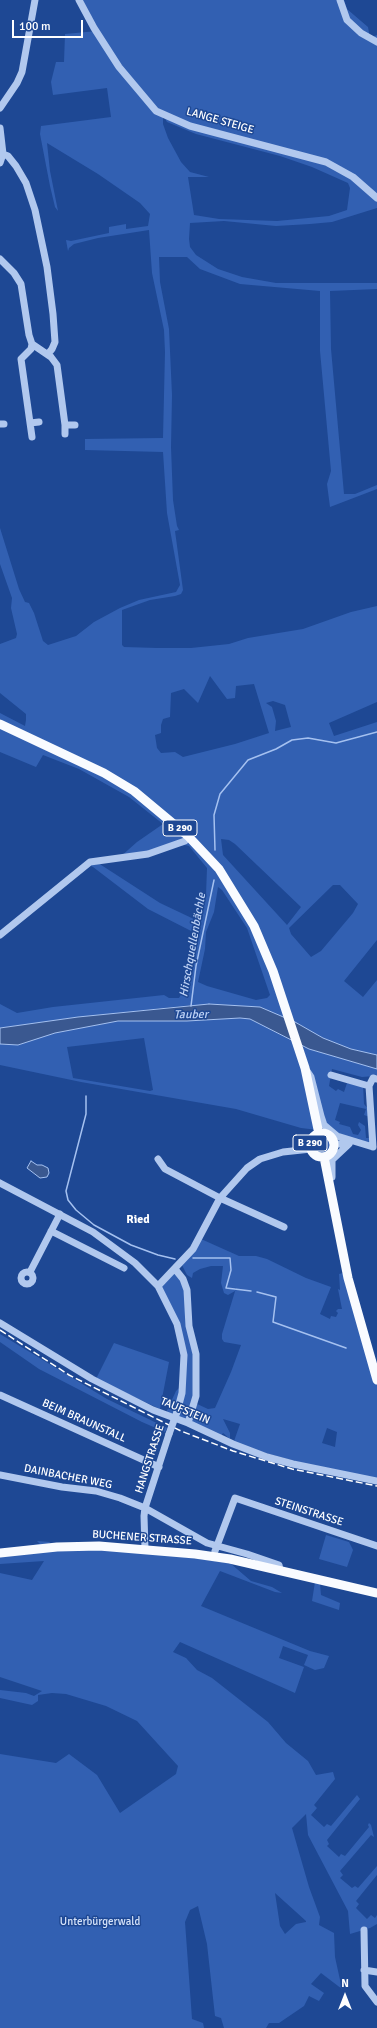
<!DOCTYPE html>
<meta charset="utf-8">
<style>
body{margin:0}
#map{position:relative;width:377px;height:2028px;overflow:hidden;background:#1e4894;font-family:Signika,sans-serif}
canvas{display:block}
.north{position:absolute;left:325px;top:1976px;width:40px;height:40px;-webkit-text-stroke:3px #1e4894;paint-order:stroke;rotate:0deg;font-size:11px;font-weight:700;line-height:16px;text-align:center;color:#fff}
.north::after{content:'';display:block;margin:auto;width:14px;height:18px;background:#fff;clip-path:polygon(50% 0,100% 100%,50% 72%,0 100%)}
.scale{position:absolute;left:12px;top:20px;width:71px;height:18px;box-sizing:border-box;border:2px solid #fff;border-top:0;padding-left:5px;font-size:12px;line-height:14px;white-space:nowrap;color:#fff;-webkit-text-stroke:3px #1e4894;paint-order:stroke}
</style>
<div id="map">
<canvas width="377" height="2028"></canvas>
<div class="north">N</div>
<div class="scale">100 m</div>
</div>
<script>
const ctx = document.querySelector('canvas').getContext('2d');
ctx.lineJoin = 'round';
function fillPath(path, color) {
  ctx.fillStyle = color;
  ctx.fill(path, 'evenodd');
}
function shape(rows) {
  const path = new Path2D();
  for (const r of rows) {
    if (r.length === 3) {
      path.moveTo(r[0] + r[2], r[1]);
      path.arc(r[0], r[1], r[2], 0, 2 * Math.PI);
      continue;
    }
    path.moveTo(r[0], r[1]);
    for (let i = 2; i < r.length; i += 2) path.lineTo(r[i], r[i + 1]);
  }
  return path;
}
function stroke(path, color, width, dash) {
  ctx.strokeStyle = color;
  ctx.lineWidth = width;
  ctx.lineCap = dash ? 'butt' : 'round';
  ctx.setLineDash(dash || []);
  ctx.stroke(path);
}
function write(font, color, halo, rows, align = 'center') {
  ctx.font = font + ' Signika,sans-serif';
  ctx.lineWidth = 3;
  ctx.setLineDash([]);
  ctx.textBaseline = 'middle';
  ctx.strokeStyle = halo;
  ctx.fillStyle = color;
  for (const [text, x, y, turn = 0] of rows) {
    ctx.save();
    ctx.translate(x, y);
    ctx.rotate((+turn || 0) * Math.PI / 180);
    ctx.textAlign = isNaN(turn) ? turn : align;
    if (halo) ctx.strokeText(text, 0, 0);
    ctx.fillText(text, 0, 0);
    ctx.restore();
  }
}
fillPath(shape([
 [82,0,344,0,347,9,368,27,370,38,377,35,377,208,332,222,310,224,276,226,224,221,190,223,189,239,190,247,196,255,218,269,242,277,276,283,377,283,377,289,330,291,331,349,344,494,355,494,377,485,377,489,330,507,327,484,331,471,320,351,320,291,240,284,200,269,187,257,159,257,160,282,169,329,172,395,171,447,173,500,177,526,179,530,175,531,183,590,181,594,175,596,150,600,122,610,122,645,124,647,157,648,191,648,229,644,248,638,303,629,351,612,377,606,377,702,329,723,334,736,377,722,377,940,344,981,363,997,377,980,377,1055,351,1049,323,1038,295,1022,260,1007,191,1005,78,1017,0,1028,0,1004,17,1013,53,1007,164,995,169,998,179,998,187,984,197,934,148,909,93,867,87,864,95,861,160,903,198,921,206,895,207,868,189,846,185,845,119,858,137,842,163,824,129,797,79,769,43,755,36,767,0,752,0,713,25,726,26,720,26,714,0,693,0,644,16,638,17,634,11,608,12,598,0,564,0,528,19,589,25,602,29,603,34,613,43,641,48,645,76,636,94,622,120,608,139,600,176,592,180,585,167,513,163,452,85,450,85,439,163,438,165,352,164,330,152,273,149,230,98,238,74,244,69,248,68,251,66,240,71,241,109,233,109,227,126,224,126,229,148,226,150,214,140,203,98,174,47,143,50,171,58,211,55,207,50,186,40,134,41,126,111,117,107,88,53,95,51,82,56,62,64,62,65,34,97,31],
 [163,115,167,122,196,134,280,156,312,167,348,183,350,188,347,210,329,216,277,221,219,219,194,215,188,177,209,177,190,172,181,162,168,138,163,124],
 [210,676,227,699,235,698,236,686,254,684,269,733,235,744,183,757,175,752,161,753,157,748,155,735,161,733,161,725,163,719,170,717,171,693,184,689,198,703],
 [273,701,285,705,291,727,275,731,276,721,272,707,266,703],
 [221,839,229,840,235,844,301,907,287,925,223,855],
 [333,885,340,885,358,904,353,913,321,951,311,957,291,934,289,928],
 [218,887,222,890,247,928,270,995,267,998,256,1000,207,986,198,982,205,949,206,932,214,912],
 [240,1018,250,1019,292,1041,303,1061,318,1130,301,1128,236,1109,81,1082,0,1065,0,1044,18,1045,55,1033,118,1021,187,1021],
 [144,1038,153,1090,150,1091,73,1078,67,1047],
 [303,1047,377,1069,377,1075,375,1076,362,1077,332,1069,329,1086,336,1091,338,1089,344,1092,348,1080,363,1084,364,1104,370,1111,370,1117,364,1115,366,1109,340,1103,335,1120,340,1122,339,1124,350,1127,353,1134,358,1135,361,1130,358,1125,359,1122,365,1126,366,1138,373,1138,373,1147,337,1136,321,1116],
 [322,1145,12],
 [201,1239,239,1256,256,1256,267,1259,306,1278,331,1287,320,1314,330,1319,331,1316,336,1317,338,1313,336,1311,338,1309,342,1309,338,1289,340,1290,339,1274,343,1273,377,1380,377,1481,317,1467,233,1444,240,1424,223,1419,230,1433,230,1439,223,1433,220,1438,165,1415,176,1391,183,1384,181,1337,158,1286,175,1269,183,1279,193,1340,195,1403,208,1409,215,1408,231,1372,241,1345,224,1342,222,1339,222,1334,236,1288,231,1287,235,1288,235,1291,228,1295,224,1293,221,1283,223,1266,211,1266,200,1269,193,1273,192,1278,187,1275,182,1265],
 [327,1428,337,1432,335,1447,322,1443],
 [0,1334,107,1399,167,1428,165,1432,142,1422,39,1369,0,1342],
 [114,1343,169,1362,160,1409,96,1379],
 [326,1535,349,1542,353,1550,347,1567,319,1559],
 [37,1541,50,1542,48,1547,99,1546,230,1563,251,1581,272,1587,282,1593,275,1592,220,1571,201,1606,310,1651,329,1656,324,1668,315,1670,304,1665,308,1655,283,1646,279,1658,304,1667,295,1693,180,1642,173,1652,186,1658,197,1670,212,1678,268,1722,286,1743,308,1761,316,1775,333,1772,335,1779,314,1805,317,1808,311,1815,324,1827,327,1824,331,1826,357,1795,360,1799,327,1840,329,1844,327,1846,339,1857,341,1854,345,1856,369,1827,368,1825,369,1823,371,1825,374,1837,371,1835,340,1871,343,1875,340,1878,352,1888,355,1886,358,1888,377,1866,377,1875,356,1901,359,1904,356,1908,367,1919,371,1915,375,1918,377,1915,377,1924,370,1928,350,1934,348,1911,308,1835,306,1814,292,1828,309,1887,320,1917,319,1925,334,1933,335,1957,342,1989,321,1973,311,1984,324,1993,319,2001,309,1996,304,2006,279,2023,269,2023,266,2028,224,2028,221,2018,215,2016,207,1944,198,1906,190,1910,185,1922,192,2019,203,2023,204,2028,0,2028,0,1754,56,1763,69,1754,97,1775,120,1813,176,1774,178,1766,137,1721,106,1706,66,1694,52,1693,38,1695,38,1701,32,1705,0,1698,0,1690,26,1693,34,1696,42,1691,0,1677,0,1573,32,1580,44,1561,0,1564,0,1550,40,1544],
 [275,1893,306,1921,306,1922,296,1924,285,1934,280,1926],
 [315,1582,320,1584,321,1595,340,1603,339,1610,312,1601]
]), '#3260b2');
const water = shape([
 [209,1004,260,1007,295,1022,323,1038,351,1049,377,1055,377,1069,309,1049,250,1019,240,1018,187,1021,118,1021,55,1033,18,1045,0,1044,0,1028,78,1017,209,1004],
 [31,1161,37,1165,42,1165,48,1168,49,1173,47,1177,40,1178,27,1168,31,1161]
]);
fillPath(water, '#3a5890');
stroke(water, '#a5c1f0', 1);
stroke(shape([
 [215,850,214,815,220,794,248,760,276,749,292,740,308,738,336,743,377,732],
 [191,1006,196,966,214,880],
 [86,1096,86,1114,66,1191,68,1200,76,1210,94,1225,131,1245,158,1255,175,1259],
 [193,1258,230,1258,231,1270,226,1288,251,1291],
 [257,1292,276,1297,273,1322,346,1348]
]), '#a5c1f0', 1.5);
stroke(shape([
 [79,0,94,28,119,67,156,111,190,126,326,162,353,177,377,198],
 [340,0,347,20,361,33,377,42],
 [0,108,17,83,22,72,35,0],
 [0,128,3,154,0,163],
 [3,154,8,156,16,166,26,183,35,210,47,267,53,314,55,342,52,349,48,354],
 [0,259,14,273,21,284,29,335,32,344,31,349,21,359,32,437],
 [32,344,51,357,57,365,65,425,65,434],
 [30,423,39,422],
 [0,424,4,424],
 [65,425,75,425],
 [0,935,90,862,148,854,185,841,188,836],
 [307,1071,311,1077,321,1116,324,1125,331,1131,337,1136,373,1147],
 [331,1075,369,1086,373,1078,377,1079],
 [369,1086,373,1147],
 [334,1144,348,1144],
 [158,1159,165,1169,220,1198,284,1227],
 [332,1177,332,1160,349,1144],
 [0,1183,93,1232,135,1263,158,1286,177,1324,184,1355,182,1393,177,1412],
 [51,1231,124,1268],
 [175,1269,183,1279,187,1290,189,1326,196,1354,196,1396,188,1423],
 [27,1278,6],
 [30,1272,60,1214],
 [158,1286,193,1249,220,1198,247,1168,260,1159,283,1152,311,1149],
 [0,1323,92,1379,153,1410,188,1423,233,1444,267,1457,293,1464,377,1481],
 [0,1395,159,1467],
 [0,1475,62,1487,96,1491,120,1498,145,1508,207,1543,247,1554,279,1565,280,1570],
 [145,1549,144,1516,145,1508,169,1434],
 [215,1551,235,1498,377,1546],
 [364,1930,365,1986,377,2002],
 [364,1970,377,1972]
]), '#b1c8ee', 7);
stroke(shape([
 [0,724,104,773,134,791,188,836,219,869,254,926,273,971,305,1068,319,1134],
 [322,1145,12],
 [324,1157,348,1278,377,1380],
 [0,1553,57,1547,99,1546,195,1554,230,1559,377,1593]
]), '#f9fbff', 9);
stroke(shape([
 [0,1330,69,1375,181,1431,233,1451,292,1469,377,1486]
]), '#fff', 1.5, [7, 3]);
stroke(shape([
 [169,1434,177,1412]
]), '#b1c8ee', 7);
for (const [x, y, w] of [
 [180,828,34],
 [310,1143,34]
]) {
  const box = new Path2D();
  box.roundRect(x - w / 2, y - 8, w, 16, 3);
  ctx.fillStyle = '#1e4894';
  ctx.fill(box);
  stroke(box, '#fff', 1);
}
write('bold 10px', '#fff', null, [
 ["B 290",180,828],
 ["B 290",310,1143]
]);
write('11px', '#fff', '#1e4894', [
 ["LANGE STEIGE",220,121,16],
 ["TAUFSTEIN",185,1411,23],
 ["BEIM BRAUNSTALL",84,1421,24],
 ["HANGSTRASSE",150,1459,-72],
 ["DAINBACHER WEG",68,1477,11],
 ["STEINSTRASSE",309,1512,18],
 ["BUCHENER STRASSE",142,1538,4]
]);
write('11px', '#d7e4fa', '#1e4894', [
 ["Unterbürgerwald",100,1922]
]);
write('italic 12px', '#bed2f5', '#1e4894', [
 ["Hirschquellenbächle",193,945,-80],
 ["Tauber",191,1015,-1]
]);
write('bold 12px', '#fff', '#1e4894', [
 ["Ried",138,1220]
]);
</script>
